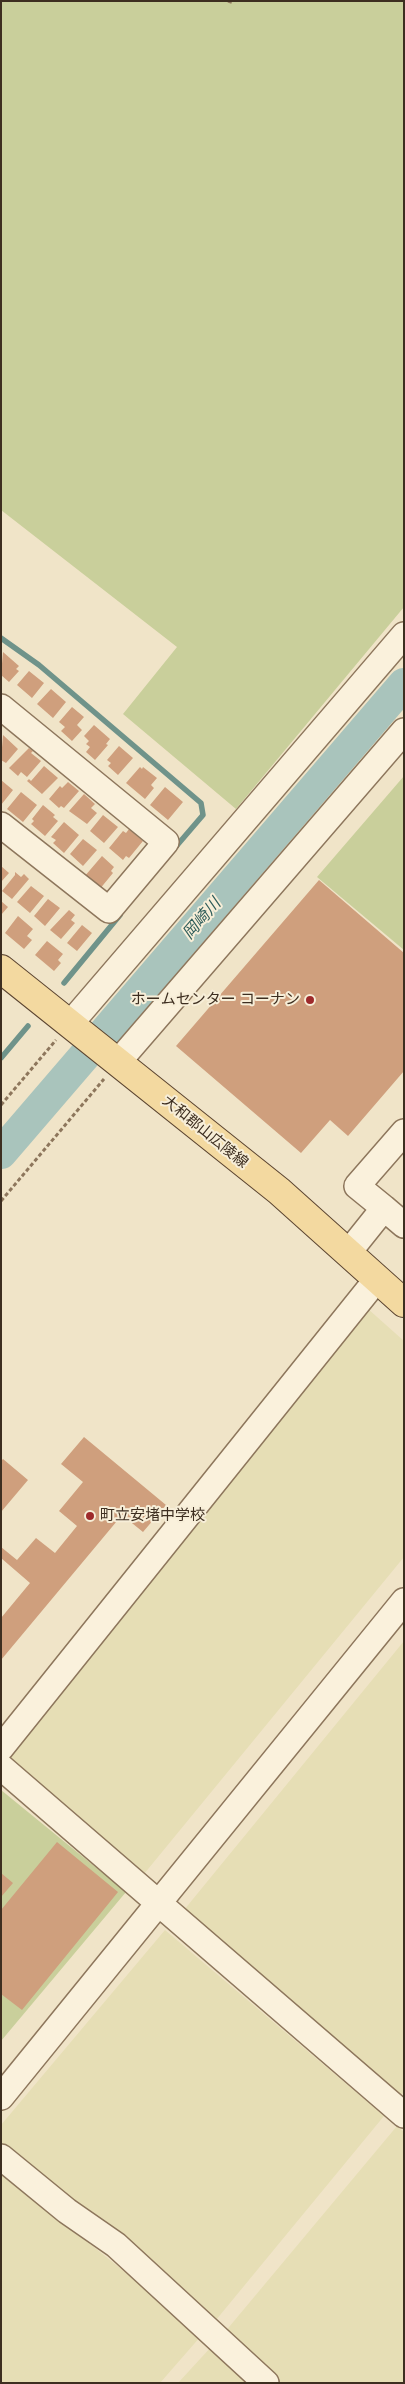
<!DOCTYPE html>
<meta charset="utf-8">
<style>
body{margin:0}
#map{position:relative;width:405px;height:2384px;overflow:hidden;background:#f0e4c8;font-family:"Libre Baskerville",serif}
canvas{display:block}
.frame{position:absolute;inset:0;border:2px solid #3d2e20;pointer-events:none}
</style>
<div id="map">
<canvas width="405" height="2384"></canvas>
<div class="frame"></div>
</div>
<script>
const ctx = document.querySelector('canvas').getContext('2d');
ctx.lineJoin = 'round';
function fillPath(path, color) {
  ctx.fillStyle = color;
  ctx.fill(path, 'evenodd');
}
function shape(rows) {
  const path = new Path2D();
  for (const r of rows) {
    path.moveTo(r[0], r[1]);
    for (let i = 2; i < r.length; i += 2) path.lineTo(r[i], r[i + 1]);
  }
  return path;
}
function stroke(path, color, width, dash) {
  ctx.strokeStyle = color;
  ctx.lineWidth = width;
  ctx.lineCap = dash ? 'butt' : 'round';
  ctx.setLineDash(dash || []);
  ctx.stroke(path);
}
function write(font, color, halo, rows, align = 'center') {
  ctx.font = font + ' "Libre Baskerville","Noto Sans JP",serif';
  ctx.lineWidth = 4;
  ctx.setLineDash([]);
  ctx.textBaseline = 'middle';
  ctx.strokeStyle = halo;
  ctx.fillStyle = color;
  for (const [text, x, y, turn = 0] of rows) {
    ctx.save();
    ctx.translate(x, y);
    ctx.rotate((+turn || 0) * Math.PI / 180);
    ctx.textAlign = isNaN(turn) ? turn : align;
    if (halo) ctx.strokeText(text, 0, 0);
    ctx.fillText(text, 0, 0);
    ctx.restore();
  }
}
fillPath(shape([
 [367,1308,404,1341,404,1557,144,1874,5,1756],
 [404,1641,404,2092,401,2095,184,1910],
 [165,1930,384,2116,216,2320,1,2149,1,2125],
 [397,2126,404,2132,404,2383,279,2383,224,2333],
 [1,2172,199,2332,201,2336,160,2383,1,2383],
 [212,2346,252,2383,178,2383]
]), '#e6deb5');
fillPath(shape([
 [1,1,404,1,404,607,236,809,123,714,177,647,1,510],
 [404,776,404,950,317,877],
 [1,1790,126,1892,1,2041]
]), '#c9cf9b');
stroke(shape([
 [1,638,39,665,201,803,203,815,173,850],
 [64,983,120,915],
 [1,1058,28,1026]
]), '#6f938a', 5.5);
stroke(shape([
 [1,1153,404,684]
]), '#a9c4bc', 32);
fillPath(shape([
 [3,652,19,666,16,669,19,671,9,682,1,675],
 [29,671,44,683,32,698,17,685],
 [51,689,66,702,53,718,37,704],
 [72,707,84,717,77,725,82,730,72,741,61,731,65,727,59,722],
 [94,725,110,739,106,744,108,745,95,760,86,752,90,747,86,744,89,741,84,736],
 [3,735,18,749,6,763,1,760],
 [119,746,133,758,118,775,108,766,111,763,107,760],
 [29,748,33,751,31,753,41,761,27,777,21,772,18,776,9,768],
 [44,766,58,778,42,794,27,781,29,779,31,781],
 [140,767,142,769,143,767,157,778,151,785,154,788,145,799,126,783],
 [1,780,13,790,1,805],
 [68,782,79,791,64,808,61,806,59,808,49,799,60,786,62,788],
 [165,787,183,802,168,820,150,805],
 [21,792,37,805,23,822,7,809],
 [84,794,95,804,91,808,97,813,87,824,69,811],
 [43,805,55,815,53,817,58,821,45,836,31,824,34,821,32,819],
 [103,815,118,827,104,843,90,831],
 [64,822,79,835,64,853,53,843,56,840,51,837],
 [129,829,143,841,129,858,126,856,123,860,109,848,123,831,126,833],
 [83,839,97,850,83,866,70,854],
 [102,856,114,867,111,871,113,873,99,890,84,877],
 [1,866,9,873,1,882],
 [15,872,21,877,24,874,29,879,12,899,2,891,15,875],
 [319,880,404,953,404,1071,348,1136,330,1120,301,1153,176,1046],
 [31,886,44,896,30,913,17,902],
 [48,899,60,908,45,926,34,916],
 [1,901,8,907,1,915],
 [69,910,75,915,71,920,75,923,61,939,50,930],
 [18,916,33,929,27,936,32,940,24,949,5,933],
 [82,925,92,933,77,951,67,943],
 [47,941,63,954,58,960,61,963,54,971,35,955],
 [84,1437,166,1505,143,1532,122,1515,1,1660,1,1618,30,1583,1,1558,1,1547,17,1560,36,1538,55,1553,77,1526,59,1511,83,1482,61,1464],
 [3,1459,28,1480,1,1512,1,1461],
 [57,1842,118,1892,22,2010,1,1994,1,1910],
 [1,1873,13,1883,1,1897]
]), '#cf9f7d');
const minor = shape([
 [1,707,166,842,109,910,1,825],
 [70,1024,404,635],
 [118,1062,404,731],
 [384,1208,404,1225],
 [348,1253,384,1208,357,1186,404,1132],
 [1,1748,377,1279],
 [1,1767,404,2115],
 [1,2097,404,1601],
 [1,2157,67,2211,116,2245,266,2383]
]);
const major = shape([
 [1,969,279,1191,404,1303]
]);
stroke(minor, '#8d765c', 28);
stroke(major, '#5b4430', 30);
stroke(shape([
 [228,1,234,3],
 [1,1105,56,1040],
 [1,1201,104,1079]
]), '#8d765c', 3, [4, 2.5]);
stroke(minor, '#faf1dc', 25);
stroke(major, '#f3d9a0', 28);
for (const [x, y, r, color] of [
 [310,1000,5,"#9e2a2b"],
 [90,1516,5,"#9e2a2b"]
]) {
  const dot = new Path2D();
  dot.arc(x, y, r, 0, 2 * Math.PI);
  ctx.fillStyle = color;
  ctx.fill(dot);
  stroke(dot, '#f7eed8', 2);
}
write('15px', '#3d2e20', '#f7eed8', [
 ["ホームセンター コーナン",300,1000],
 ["町立安堵中学校",100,1516,"left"]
], 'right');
write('15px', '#3d2e20', '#f7eed8', [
 ["大和郡山広陵線",205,1132,39]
]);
write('italic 16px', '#2f5d5a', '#f7eed8', [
 ["岡崎川",202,919,-49]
]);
</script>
